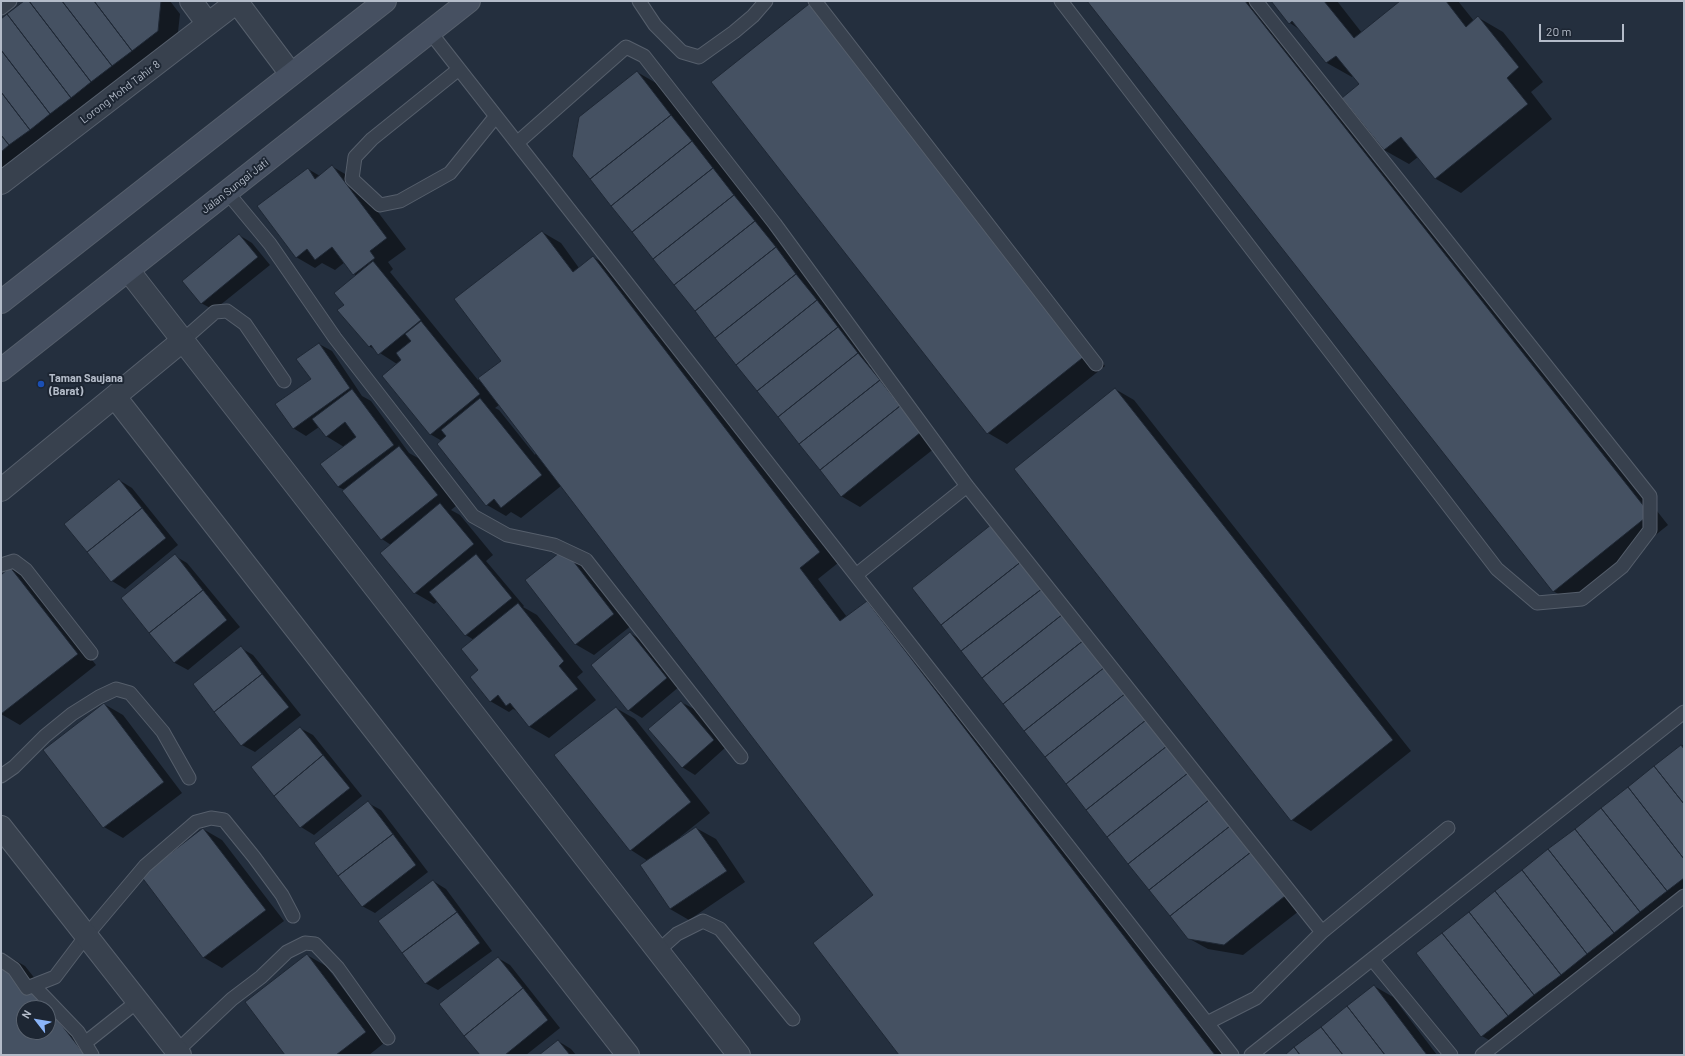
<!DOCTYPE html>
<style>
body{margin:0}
#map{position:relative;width:1685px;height:1056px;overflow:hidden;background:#242f3e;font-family:Barlow,sans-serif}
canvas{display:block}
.frame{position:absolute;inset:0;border:2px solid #b4bcc9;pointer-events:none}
.north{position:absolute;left:16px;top:1000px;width:40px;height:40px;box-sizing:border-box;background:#1d2633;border:1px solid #59626f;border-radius:50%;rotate:301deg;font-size:11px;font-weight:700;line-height:16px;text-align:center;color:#b4bcc9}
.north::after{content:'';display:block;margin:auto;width:14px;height:18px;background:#8ab4f8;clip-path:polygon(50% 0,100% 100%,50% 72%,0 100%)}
.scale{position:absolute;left:1539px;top:24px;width:85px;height:18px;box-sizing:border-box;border:2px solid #b4bcc9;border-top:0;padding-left:5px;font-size:12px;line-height:14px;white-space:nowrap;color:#b4bcc9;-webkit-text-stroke:3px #1d2633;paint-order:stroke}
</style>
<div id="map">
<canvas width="1685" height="1056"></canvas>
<div class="frame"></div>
<div class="north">N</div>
<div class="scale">20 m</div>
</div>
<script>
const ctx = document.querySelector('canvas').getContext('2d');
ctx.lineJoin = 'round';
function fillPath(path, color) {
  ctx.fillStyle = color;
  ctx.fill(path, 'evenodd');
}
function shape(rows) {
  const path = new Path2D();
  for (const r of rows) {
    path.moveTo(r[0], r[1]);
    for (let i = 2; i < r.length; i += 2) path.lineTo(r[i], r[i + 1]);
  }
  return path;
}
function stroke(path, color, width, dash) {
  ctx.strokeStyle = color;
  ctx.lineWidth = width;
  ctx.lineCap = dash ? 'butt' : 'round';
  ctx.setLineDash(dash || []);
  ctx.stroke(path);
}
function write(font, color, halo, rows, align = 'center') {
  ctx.font = font + ' Barlow,sans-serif';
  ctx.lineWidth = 4;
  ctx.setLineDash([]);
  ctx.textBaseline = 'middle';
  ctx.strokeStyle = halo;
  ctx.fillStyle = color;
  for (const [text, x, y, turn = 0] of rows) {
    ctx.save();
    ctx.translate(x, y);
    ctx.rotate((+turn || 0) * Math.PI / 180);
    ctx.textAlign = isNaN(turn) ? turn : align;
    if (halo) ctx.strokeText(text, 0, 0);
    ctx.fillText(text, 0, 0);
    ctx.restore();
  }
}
fillPath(shape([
 [26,1,170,1,180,14,177,41,1,177,1,20],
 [1088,1,1255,1,1668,525,1572,602,1553,591],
 [1272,1,1337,1,1362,33,1402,1,1458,1,1474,21,1479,18,1503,32,1543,82,1531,92,1552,119,1461,193,1436,179,1418,157,1409,164,1384,150,1361,85,1353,76,1352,77,1327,63,1299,29,1290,23],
 [809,5,828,16,1105,366,1007,444,988,433],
 [637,72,656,83,940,444,860,507,841,496],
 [333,167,352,178,406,249,388,262,393,269,390,272,478,380,502,361,542,232,561,243,579,268,593,257,612,268,838,563,818,579,847,617,867,602,886,613,1224,1055,900,1055,875,896,561,486,521,518,511,512,506,516,487,505,438,444,442,441,430,434,397,364,369,346,345,305,356,276,345,262,335,270,322,263,315,268,296,257,308,169,320,176],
 [499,405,536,453,535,455,499,410,495,408],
 [239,235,252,243,270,265,214,310,201,303],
 [319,344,332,351,362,396,371,401,409,453,418,458,456,506,451,510,460,515,493,555,486,561,524,606,523,607,537,615,583,672,577,677,596,700,549,738,530,727,518,712,513,709,509,712,490,701,479,670,474,640,466,635,438,601,434,604,415,593,391,545,382,539,343,491,345,490,338,487,344,447,326,436,319,427,306,436,293,428,312,379],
 [1115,389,1134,400,1411,751,1311,831,1292,820,1015,469],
 [119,480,132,488,178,545,125,589,112,581],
 [564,550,583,561,632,625,594,655,575,644],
 [175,556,187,563,240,627,188,670,175,663,122,598],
 [10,568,29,579,96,665,20,725,1,714,1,576],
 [913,588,1304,907,1243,955,1208,949,1188,938],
 [630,633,643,641,680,686,642,718,629,710],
 [241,648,253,655,301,715,255,752,242,745],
 [681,702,694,709,726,747,695,775,682,767],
 [104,704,123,715,182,793,123,838,104,827],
 [616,708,635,719,710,813,680,837,681,838,696,828,716,839,745,882,689,920,670,909,648,861,631,850,556,756],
 [300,728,313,735,362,796,314,835,301,827,252,767],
 [1684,744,1684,903,1501,1047,1482,1036,1417,953],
 [368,803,381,810,428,872,375,913,362,906],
 [203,829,222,840,284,921,222,968,203,957],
 [433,881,446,889,492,951,438,990,425,983],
 [6,955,25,966,95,1055,1,1055],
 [24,1008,48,1008,48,1032,24,1032],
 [307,955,326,966,384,1043,369,1055,286,1055],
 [498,958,510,965,560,1028,526,1055,481,1055],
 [1374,986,1393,997,1437,1055,1286,1055],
 [558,1041,571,1049,576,1055,541,1055]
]), '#0007');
const building = shape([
 [24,1,29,1,91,82,71,98,7,14,24,1],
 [29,1,62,1,112,66,91,82,29,1],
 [62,1,94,1,132,51,112,66,62,1],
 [94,1,161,1,158,31,132,51,94,1],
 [1087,1,1245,1,1650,514,1553,592,1087,1],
 [1271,1,1324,1,1354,38,1400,1,1446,1,1466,27,1478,16,1519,67,1507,78,1528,104,1435,179,1401,137,1384,150,1342,98,1359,84,1336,56,1326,63,1292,21,1289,24,1271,1],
 [809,4,1086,355,987,434,711,82,809,4],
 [7,14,71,98,50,114,1,50,1,19,7,14],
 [1,50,50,114,30,130,1,92,1,50],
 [637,71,671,115,590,179,572,156,579,117,637,71],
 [1,92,30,130,9,145,1,135,1,92],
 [671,115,692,141,611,206,590,179,671,115],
 [1,135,9,145,1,152,1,135],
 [692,141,713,168,632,232,611,206,692,141],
 [332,165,387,238,370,251,375,258,353,275,332,247,315,260,307,249,296,258,257,206,308,168,315,179,332,165],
 [713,168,734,195,653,259,632,232,713,168],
 [734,195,755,221,674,285,653,259,734,195],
 [755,221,776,247,695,311,674,285,755,221],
 [542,231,573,272,593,256,820,552,800,568,840,621,867,601,1215,1055,899,1055,813,943,873,895,478,378,501,361,454,299,542,231],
 [239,234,258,257,201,304,182,281,239,234],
 [776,247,796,274,715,338,695,311,776,247],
 [373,261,421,320,378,355,371,345,369,347,337,310,344,305,334,293,373,261],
 [796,274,817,300,736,365,715,338,796,274],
 [817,300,838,327,757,391,736,365,817,300],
 [421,321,480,394,430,435,382,376,401,360,396,353,411,341,405,334,421,321],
 [838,327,858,353,778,417,757,391,838,327],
 [319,343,350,388,293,429,275,404,311,379,296,359,319,343],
 [858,353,880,380,799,444,778,417,858,353],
 [880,380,900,406,820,470,799,444,880,380],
 [1115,388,1393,740,1291,821,1014,469,1115,388],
 [352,389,394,445,338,487,320,464,356,437,345,422,326,437,312,419,352,389],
 [480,398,542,475,501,508,494,499,486,506,437,444,446,436,441,430,480,398],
 [900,406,921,432,841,497,820,470,900,406],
 [399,446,438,495,381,540,342,491,399,446],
 [119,479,142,508,87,552,64,524,119,479],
 [440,503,474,544,414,594,380,553,440,503],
 [142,508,166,538,111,582,87,552,142,508],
 [992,524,1022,561,941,625,912,588,992,524],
 [564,549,614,614,575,645,525,580,564,549],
 [175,554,203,590,149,633,121,598,175,554],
 [476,554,512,598,465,636,429,592,476,554],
 [1022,561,1043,588,961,651,941,625,1022,561],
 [10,567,78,654,1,714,1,575,10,567],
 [1043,588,1063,614,982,678,961,651,1043,588],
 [203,590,227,620,174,663,149,633,203,590],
 [518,603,564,661,559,666,578,689,529,727,510,703,506,706,498,695,490,702,470,677,478,670,461,649,518,603],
 [1063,614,1084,640,1003,704,982,678,1063,614],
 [630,632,667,678,628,711,591,665,630,632],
 [1084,640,1105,667,1024,731,1003,704,1084,640],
 [241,646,262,674,214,712,193,684,241,646],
 [1105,667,1126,693,1045,757,1024,731,1105,667],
 [262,674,289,707,241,746,214,712,262,674],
 [1126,693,1146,720,1066,784,1045,757,1126,693],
 [681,701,714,740,682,768,648,729,681,701],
 [104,703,164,782,103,828,43,750,104,703],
 [616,707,691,802,630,851,554,755,616,707],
 [1146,720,1167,746,1086,810,1066,784,1146,720],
 [300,727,323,755,274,796,251,767,300,727],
 [1681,745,1684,749,1684,804,1654,766,1681,745],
 [1167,746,1188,773,1107,837,1086,810,1167,746],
 [323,755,350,788,300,828,274,796,323,755],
 [1654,766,1684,804,1684,859,1628,787,1654,766],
 [1188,773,1209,800,1128,864,1107,837,1188,773],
 [1628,787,1684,859,1684,878,1667,891,1601,808,1628,787],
 [1209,800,1230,826,1149,890,1128,864,1209,800],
 [368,801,393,834,338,876,314,843,368,801],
 [1601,808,1667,891,1640,912,1575,829,1601,808],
 [1230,826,1251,852,1170,916,1149,890,1230,826],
 [696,827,727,871,670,909,640,865,696,827],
 [203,828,266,910,203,958,141,876,203,828],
 [1575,829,1640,912,1614,933,1548,849,1575,829],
 [393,834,416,865,362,907,338,876,393,834],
 [1548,849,1614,933,1587,954,1522,870,1548,849],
 [1251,852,1285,896,1224,945,1188,939,1170,916,1251,852],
 [1522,870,1587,954,1561,975,1495,891,1522,870],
 [433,880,457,912,402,953,378,921,433,880],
 [1495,891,1561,975,1534,995,1469,912,1495,891],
 [457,912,480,943,425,984,402,953,457,912],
 [1469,912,1534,995,1508,1016,1442,933,1469,912],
 [1442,933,1508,1016,1481,1037,1416,953,1442,933],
 [6,954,85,1055,1,1055,1,958,6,954],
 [24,1008,48,1008,48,1032,24,1032,24,1008],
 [307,954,366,1032,336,1055,285,1055,245,1002,307,954],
 [498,957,523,988,464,1036,439,1004,498,957],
 [1374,985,1427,1055,1385,1055,1347,1006,1374,985],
 [523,988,548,1020,505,1055,480,1055,464,1036,523,988],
 [1347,1006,1385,1055,1343,1055,1321,1027,1347,1006],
 [1321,1027,1343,1055,1300,1055,1294,1047,1321,1027],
 [558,1040,570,1055,539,1055,558,1040],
 [1294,1047,1300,1055,1285,1055,1294,1047]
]);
fillPath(building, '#455162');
stroke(building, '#1f2835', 1);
const lane = shape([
 [639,1,655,25,682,52,699,57,734,32,753,16,766,1],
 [815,1,1096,364],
 [1061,1,1497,569,1537,603,1582,599,1622,567,1650,530,1650,496,1256,1],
 [1,8,10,1],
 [430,32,1232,1055],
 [459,69,372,139,355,157,352,179,380,205,400,201,450,173,496,116],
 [517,143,626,47,644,56,775,224,967,486,1322,932,1256,998,1207,1023],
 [227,192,270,244,335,338,473,516,507,535,554,545,586,560,741,757],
 [182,341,215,312,227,311,245,324,284,381],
 [1,565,14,561,26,570,91,653],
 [856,575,967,486],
 [1,776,14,767,45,736,72,714,99,697,116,689,130,693,163,732,189,778],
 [1322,932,1448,828],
 [658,951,677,934,703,921,720,929,793,1019],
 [1372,959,1451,1055],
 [1,960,14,969,27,988,55,977,86,936,145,866,196,822,211,818,224,820,254,857,282,895,293,916],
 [34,986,78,1032,92,1055],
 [85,1043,138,1001],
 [177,1051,232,999,261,977,287,952,305,943,315,944,338,968,388,1038],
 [1251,1055,1684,712],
 [1482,1055,1684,896]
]);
const street = shape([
 [191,1,208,24],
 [237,2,291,74],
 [1,183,238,1],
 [128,270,739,1055],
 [115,397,628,1055],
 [1,490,182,341],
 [1,827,180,1055]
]);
const secondary = shape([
 [1,302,385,1],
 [1,370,469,1]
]);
stroke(lane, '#565f6c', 15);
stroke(street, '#565f6c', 24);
stroke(secondary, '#565f6c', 24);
stroke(lane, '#38414e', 13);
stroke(street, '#38414e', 22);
stroke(secondary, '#465061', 22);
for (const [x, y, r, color] of [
 [41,384,4,"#1a4fb4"]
]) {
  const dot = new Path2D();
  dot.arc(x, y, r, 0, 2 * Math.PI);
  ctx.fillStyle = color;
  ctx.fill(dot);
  stroke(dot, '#1d2633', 1.5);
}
write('11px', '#b4bcc9', '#1d2633', [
 ["Lorong Mohd Tahir 8",120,92,-37],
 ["Jalan Sungai Jati",235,186,-38]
]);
write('bold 11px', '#b4bcc9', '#1d2633', [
 ["Taman Saujana",49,378],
 ["(Barat)",49,391]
], 'left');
</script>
